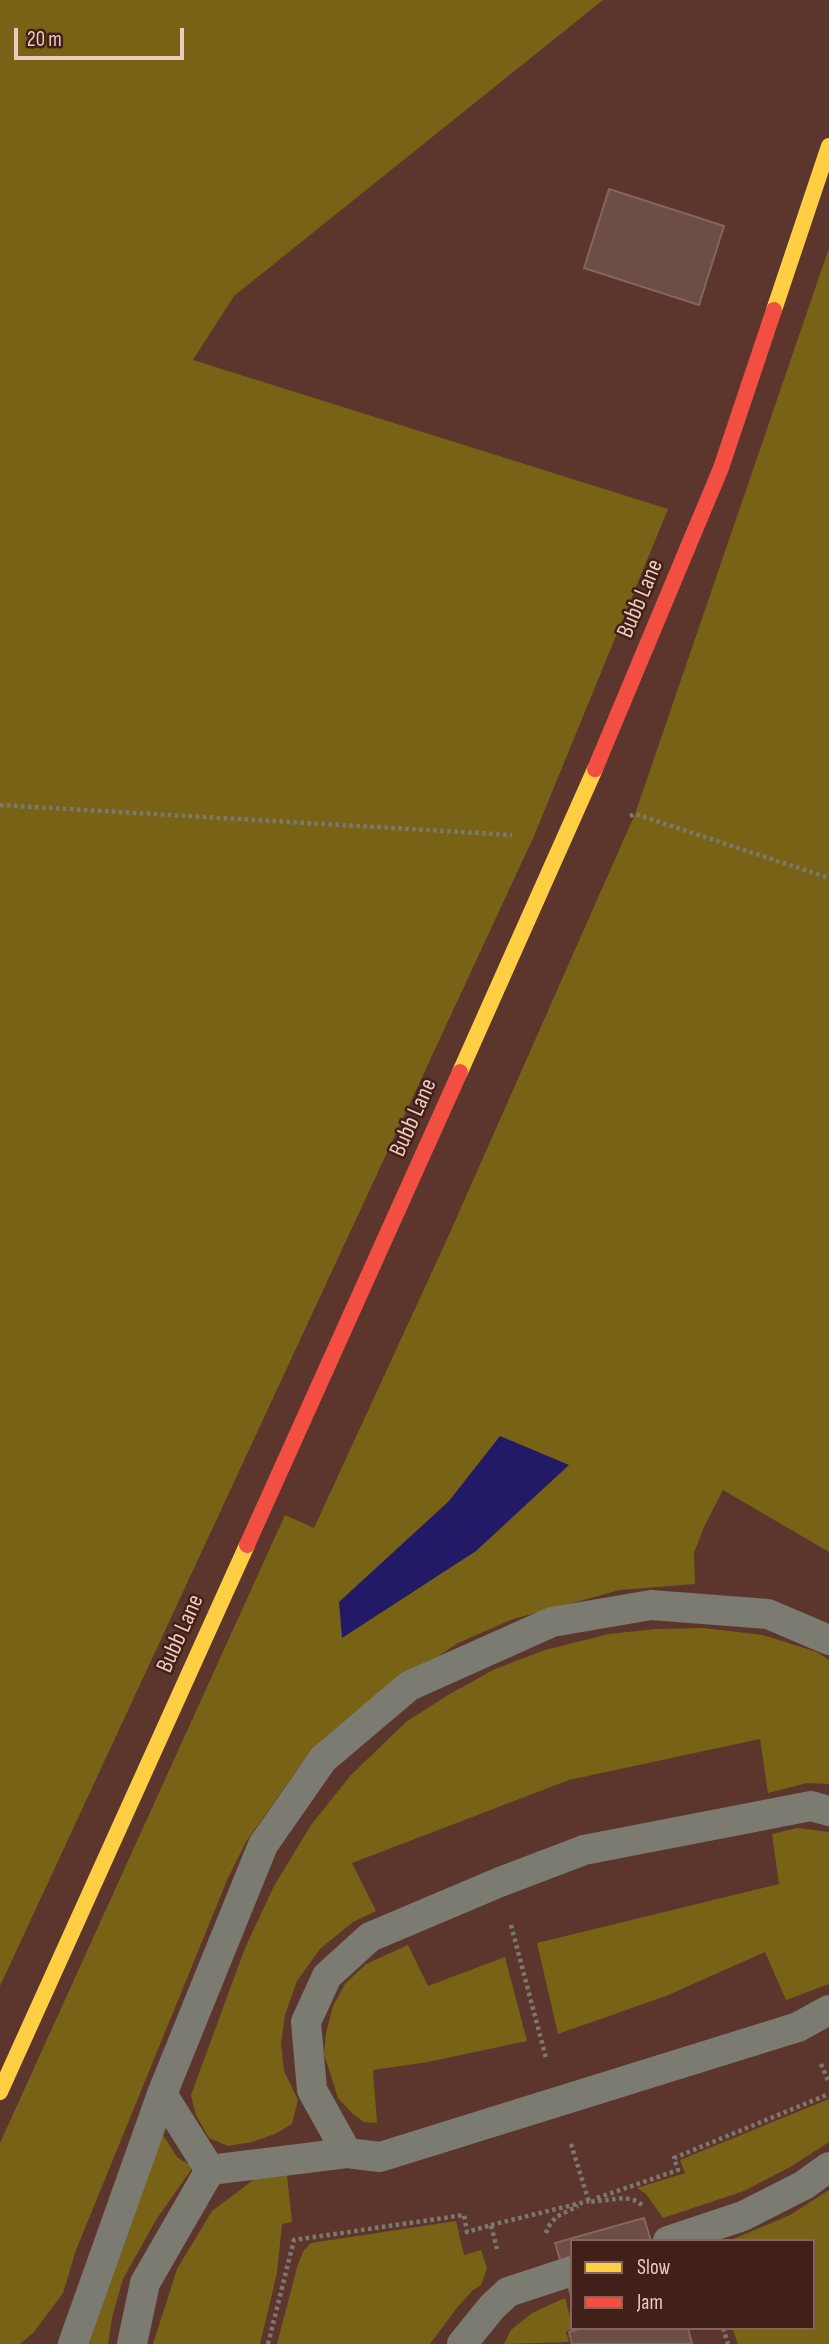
<!DOCTYPE html>
<style>
body{margin:0}
#map{position:relative;width:829px;height:2344px;overflow:hidden;background:#5c362c;font-family:"Sofia Sans Condensed",sans-serif}
canvas{display:block}
.legend{position:absolute;left:570px;top:2239px;width:245px;height:91px;box-sizing:border-box;background:#402018;border:2px solid #88635a;margin:0;padding:9px 12px;list-style:none;font-size:21px;color:#f3c8bd}
.legend li{display:flex;align-items:center;gap:14px;height:35px}
.legend b{width:35px;border:2px solid #88635a}
.scale{position:absolute;left:14px;top:28px;width:170px;height:32px;box-sizing:border-box;border:4px solid #f3c8bd;border-top:0;padding-left:9px;font-size:21px;line-height:24px;white-space:nowrap;color:#f3c8bd;-webkit-text-stroke:5px #402018;paint-order:stroke}
</style>
<div id="map">
<canvas width="829" height="2344"></canvas>
<ul class="legend">
<li><b style="height:9px;background:#ffcf43"></b>Slow</li>
<li><b style="height:9px;background:#f24e42"></b>Jam</li>
</ul>
<div class="scale">20 m</div>
</div>
<script>
const ctx = document.querySelector('canvas').getContext('2d');
ctx.lineJoin = 'round';
function fillPath(path, color) {
  ctx.fillStyle = color;
  ctx.fill(path, 'evenodd');
}
function shape(rows) {
  const path = new Path2D();
  for (const r of rows) {
    path.moveTo(r[0], r[1]);
    for (let i = 2; i < r.length; i += 2) path.lineTo(r[i], r[i + 1]);
  }
  return path;
}
function stroke(path, color, width, dash) {
  ctx.strokeStyle = color;
  ctx.lineWidth = width;
  ctx.lineCap = dash ? 'butt' : 'round';
  ctx.setLineDash(dash || []);
  ctx.stroke(path);
}
function write(font, color, halo, rows, align = 'center') {
  ctx.font = font + ' "Sofia Sans Condensed",sans-serif';
  ctx.lineWidth = 5;
  ctx.setLineDash([]);
  ctx.textBaseline = 'middle';
  ctx.strokeStyle = halo;
  ctx.fillStyle = color;
  for (const [text, x, y, turn = 0] of rows) {
    ctx.save();
    ctx.translate(x, y);
    ctx.rotate((+turn || 0) * Math.PI / 180);
    ctx.textAlign = isNaN(turn) ? turn : align;
    if (halo) ctx.strokeText(text, 0, 0);
    ctx.fillText(text, 0, 0);
    ctx.restore();
  }
}
fillPath(shape([
 [0,0,603,0,234,296,193,360,668,509,534,836,0,1986],
 [829,248,829,1552,723,1490,704,1527,694,1553,695,1584,620,1590,513,1619,458,1643,389,1689,334,1731,301,1764,246,1842,228,1878,76,2250,63,2293,34,2332,20,2344,0,2344,0,2143,285,1515,314,1528,448,1237,635,814],
 [703,1628,763,1635,817,1652,829,1660,829,1784,807,1783,768,1793,760,1739,569,1780,352,1863,376,1911,353,1922,320,1949,297,1981,285,2015,281,2043,284,2071,298,2100,292,2124,275,2134,252,2142,228,2146,209,2138,196,2115,191,2095,245,1948,274,1886,311,1825,351,1775,406,1722,448,1695,495,1669,545,1650,609,1634,656,1629],
 [797,1828,829,1832,829,1984,786,2000,765,1952,666,1996,558,2034,537,1943,779,1884,772,1834],
 [408,1945,428,1986,505,1957,527,2041,428,2062,373,2070,377,2123,364,2122,353,2114,338,2098,324,2054,326,2033,333,2006,345,1984,366,1964],
 [829,2099,829,2142,792,2166,744,2191,663,2218,646,2194,637,2188,685,2173,680,2160],
 [163,2135,177,2157,193,2167,156,2220,123,2279,112,2318,108,2344,89,2344],
 [276,2175,287,2175,292,2222,282,2224,277,2273,260,2344,153,2344,177,2269,212,2211,256,2178],
 [829,2190,829,2344,738,2344,732,2328,813,2328,813,2241,729,2241,790,2215],
 [456,2221,464,2255,481,2250,487,2268,481,2285,472,2291,456,2309,430,2344,277,2344,298,2264,304,2250,311,2243],
 [565,2298,573,2328,566,2332,569,2342,504,2344,511,2330,532,2313]
]), '#786216');
fillPath(shape([
 [500,1436,569,1465,476,1551,342,1638,339,1602,449,1501]
]), '#221a66');
const building = shape([
 [609,189,724,226,699,305,584,268,609,189],
 [644,2218,651,2241,572,2241,572,2299,555,2243,644,2218],
 [688,2328,692,2344,572,2344,569,2332,583,2328,688,2328]
]);
fillPath(building, '#6d4e46');
stroke(building, '#85655c', 2);
stroke(shape([
 [0,805,512,835],
 [630,816,635,814,829,878],
 [511,1925,546,2058],
 [821,2064,829,2083],
 [571,2144,589,2202,624,2198,634,2200,644,2206],
 [597,2198,678,2170,674,2158,829,2094],
 [491,2225,589,2201],
 [546,2233,548,2227,556,2217,578,2206],
 [723,2328,728,2344],
 [268,2344,294,2240,464,2215,467,2232,491,2225,497,2249]
]), '#7d786f', 4.5, [3.5, 3.5]);
stroke(shape([
 [347,2153,312,2090,306,2022,327,1976,370,1937,500,1882,584,1850,811,1806,829,1811],
 [210,2170,162,2094,263,1845,323,1759,409,1686,552,1622,651,1605,768,1614,829,1640],
 [668,2241,743,2216,804,2185,829,2167],
 [73,2344,162,2094],
 [132,2344,145,2283,210,2170,347,2153,380,2157,798,2027,829,2010],
 [462,2344,492,2307,508,2292,572,2271]
]), '#7b7b71', 30);
stroke(shape([
 [774,310,829,146],
 [460,1072,595,769],
 [0,2092,247,1545]
]), '#ffcf43', 16);
stroke(shape([
 [595,769,721,468,774,310],
 [247,1545,460,1072]
]), '#f24e42', 16);
write('24px', '#f3c8bd', '#402018', [
 ["Bubb Lane",641,599,-67],
 ["Bubb Lane",414,1118,-66],
 ["Bubb Lane",181,1634,-66]
]);
</script>
